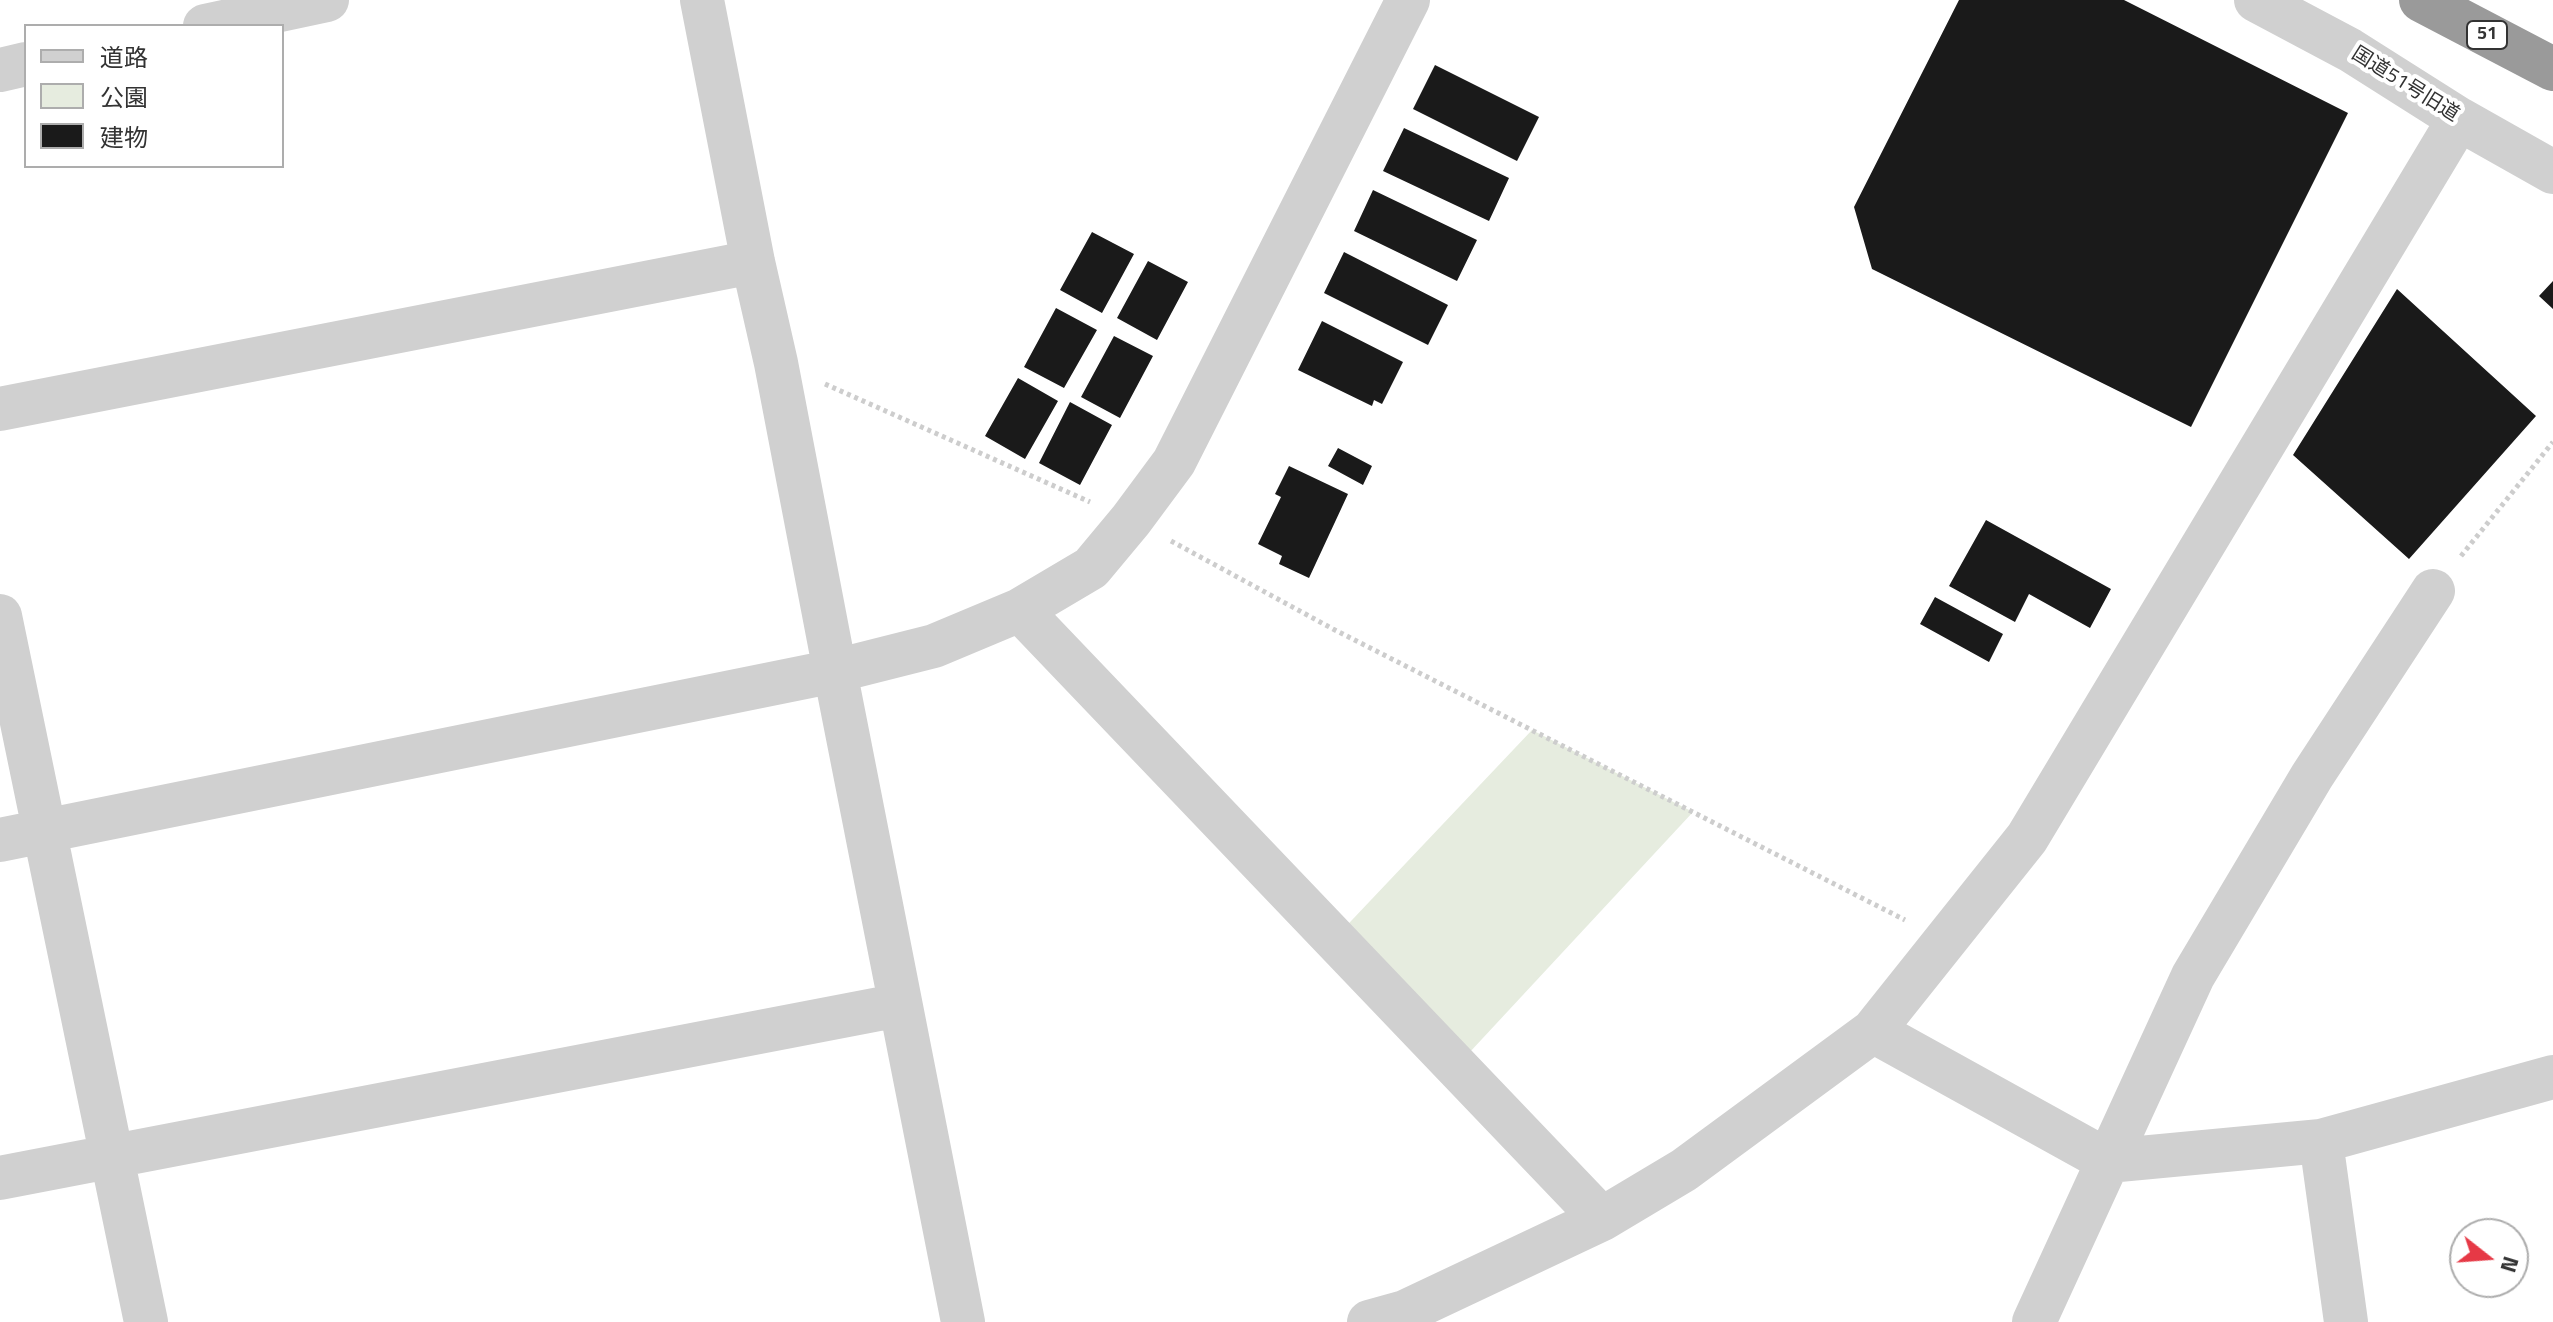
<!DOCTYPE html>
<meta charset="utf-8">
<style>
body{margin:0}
#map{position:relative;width:2553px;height:1322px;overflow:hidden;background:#fff;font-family:"Titillium Web","Noto Sans JP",sans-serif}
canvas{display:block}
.legend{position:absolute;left:24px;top:24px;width:260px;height:144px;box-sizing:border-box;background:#fff;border:2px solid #adadad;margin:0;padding:10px 14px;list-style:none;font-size:24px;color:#333}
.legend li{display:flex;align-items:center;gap:16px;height:40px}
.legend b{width:40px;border:2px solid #adadad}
.north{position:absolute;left:2449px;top:1218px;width:80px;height:80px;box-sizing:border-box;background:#fff;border:2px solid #adadad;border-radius:50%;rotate:107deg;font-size:22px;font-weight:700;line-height:32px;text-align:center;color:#333}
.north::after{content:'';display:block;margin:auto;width:28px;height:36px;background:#e63946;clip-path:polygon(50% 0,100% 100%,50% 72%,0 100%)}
</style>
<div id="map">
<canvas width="2553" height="1322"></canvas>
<ul class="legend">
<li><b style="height:10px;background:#d0d0d0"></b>道路</li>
<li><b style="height:22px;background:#e6ecdf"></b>公園</li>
<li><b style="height:22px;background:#1a1a1a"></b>建物</li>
</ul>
<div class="north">N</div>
</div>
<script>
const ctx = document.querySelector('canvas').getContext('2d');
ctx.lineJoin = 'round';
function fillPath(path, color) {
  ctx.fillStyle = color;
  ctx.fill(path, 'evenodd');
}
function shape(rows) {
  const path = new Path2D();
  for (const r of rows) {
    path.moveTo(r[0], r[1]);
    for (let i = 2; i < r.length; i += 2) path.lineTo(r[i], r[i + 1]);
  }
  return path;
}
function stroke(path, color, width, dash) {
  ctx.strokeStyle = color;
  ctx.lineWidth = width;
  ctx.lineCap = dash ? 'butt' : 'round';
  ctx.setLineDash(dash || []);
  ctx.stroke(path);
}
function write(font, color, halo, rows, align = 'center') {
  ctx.font = font + ' "Titillium Web","Noto Sans JP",sans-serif';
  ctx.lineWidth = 8;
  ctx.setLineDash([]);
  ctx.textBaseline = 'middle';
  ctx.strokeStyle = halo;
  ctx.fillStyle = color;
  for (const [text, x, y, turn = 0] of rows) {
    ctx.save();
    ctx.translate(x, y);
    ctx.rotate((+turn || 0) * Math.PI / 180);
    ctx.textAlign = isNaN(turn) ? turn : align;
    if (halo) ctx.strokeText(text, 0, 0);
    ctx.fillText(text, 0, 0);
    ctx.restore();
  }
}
fillPath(shape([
 [1532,730,1693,812,1456,1067,1334,939]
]), '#e6ecdf');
fillPath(shape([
 [1959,0,2124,0,2348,113,2191,427,1872,269,1854,207],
 [1435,65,1539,117,1517,161,1413,109],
 [1404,128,1509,178,1489,221,1383,171],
 [1373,190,1477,240,1457,281,1354,231],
 [1092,232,1134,254,1102,313,1060,290],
 [1344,252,1448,305,1428,345,1324,293],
 [1148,261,1188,282,1157,340,1117,318],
 [2553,281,2553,309,2539,296],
 [2397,289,2536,416,2409,559,2293,455],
 [1056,308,1097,330,1064,388,1024,367],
 [1322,321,1403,362,1382,404,1374,400,1372,406,1298,370],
 [1114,336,1153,356,1120,418,1081,397],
 [1018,378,1058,401,1025,459,985,436],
 [1070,402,1112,425,1080,485,1039,463],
 [1338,448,1372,466,1363,485,1328,466],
 [1289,466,1348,494,1309,578,1279,564,1282,556,1258,544,1281,497,1275,494],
 [1986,520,2111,589,2090,628,2029,594,2015,622,1949,586],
 [1935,597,2003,634,1989,662,1920,624]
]), '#1a1a1a');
stroke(shape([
 [825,384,1090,502],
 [1171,541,1333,629,1905,920],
 [2461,556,2553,442]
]), '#cdcdcd', 5, [4, 4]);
stroke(shape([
 [702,0,753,262,776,363,835,671,963,1322],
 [2256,0,2350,50,2459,119,2553,172],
 [205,26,327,0],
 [0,70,26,64],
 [0,409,753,262],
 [1020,610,1602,1219],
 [0,616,146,1322],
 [0,840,835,671,934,646,1020,610,1091,568,1131,520,1174,462,1408,0],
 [1873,1031,2108,1161,2321,1141,2553,1077],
 [2321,1141,2346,1322],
 [0,1178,900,1005],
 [1369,1322,1405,1312,1602,1219,1684,1170,1873,1031,2027,838,2459,119],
 [2034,1322,2193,976,2312,776,2433,591]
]), '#d0d0d0', 44);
stroke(shape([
 [2421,0,2553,69]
]), '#9a9a9a', 44);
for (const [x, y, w] of [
 [2487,35,40]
]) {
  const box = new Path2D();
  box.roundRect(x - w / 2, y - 14, w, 28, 6);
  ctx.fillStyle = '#fff';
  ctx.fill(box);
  stroke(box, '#333', 2);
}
write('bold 18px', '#333', null, [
 ["51",2487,35]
]);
write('20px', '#333', '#fff', [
 ["国道51号旧道",2405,85,32]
]);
</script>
